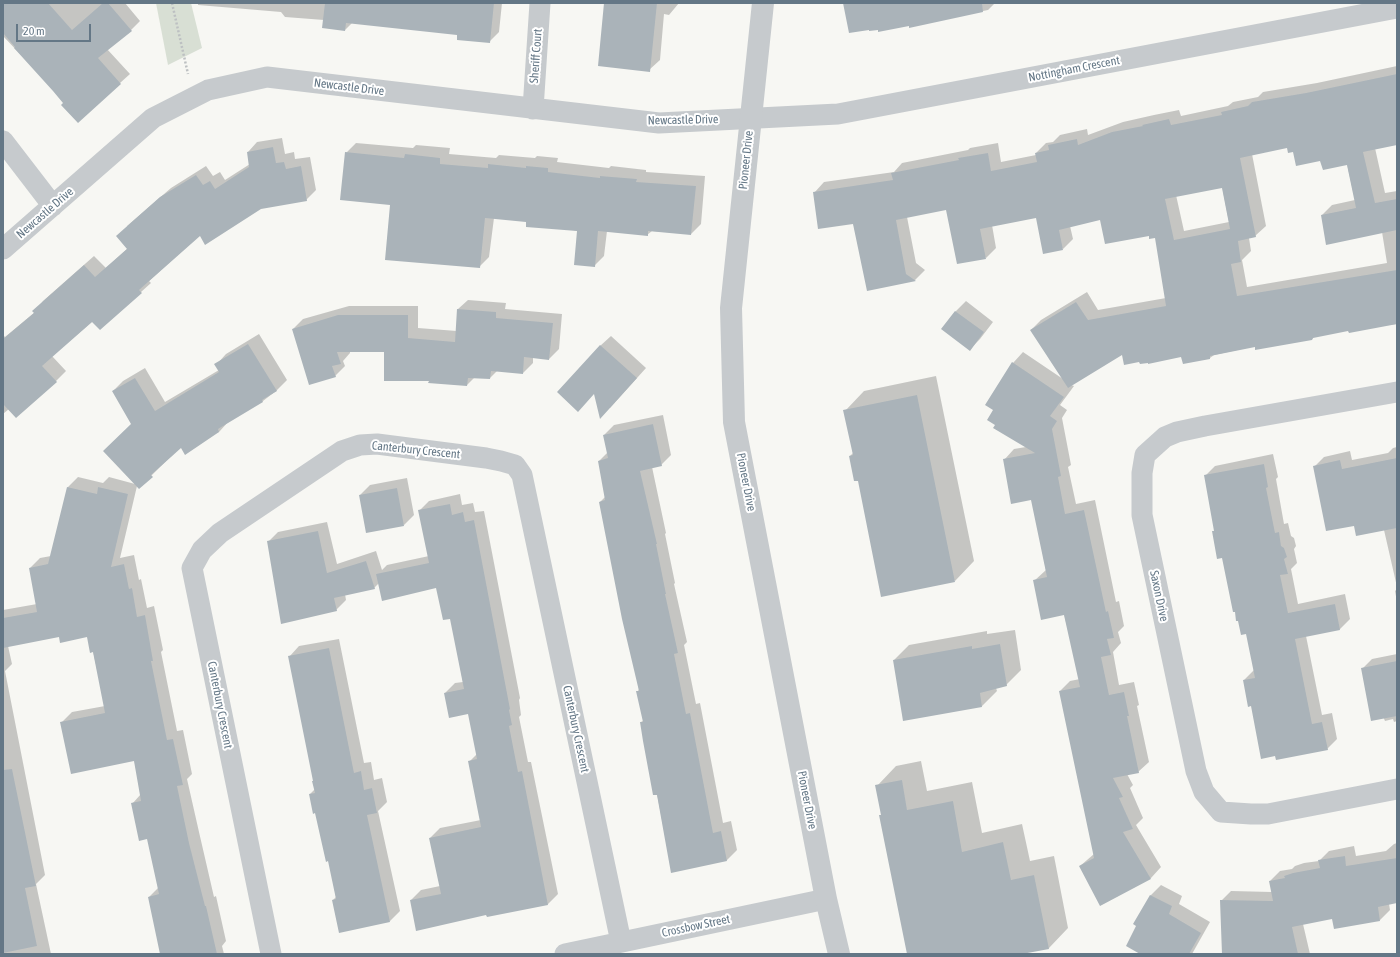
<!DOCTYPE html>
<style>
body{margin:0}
#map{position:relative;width:1400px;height:957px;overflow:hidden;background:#f7f7f3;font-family:"Asap Condensed",sans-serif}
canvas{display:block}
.frame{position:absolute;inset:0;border:4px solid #647786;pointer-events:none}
.scale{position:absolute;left:16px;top:24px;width:75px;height:18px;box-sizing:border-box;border:2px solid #647786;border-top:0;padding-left:5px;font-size:12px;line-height:14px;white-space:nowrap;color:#647786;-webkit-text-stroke:3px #fff;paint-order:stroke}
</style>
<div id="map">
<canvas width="1400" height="957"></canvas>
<div class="frame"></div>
<div class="scale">20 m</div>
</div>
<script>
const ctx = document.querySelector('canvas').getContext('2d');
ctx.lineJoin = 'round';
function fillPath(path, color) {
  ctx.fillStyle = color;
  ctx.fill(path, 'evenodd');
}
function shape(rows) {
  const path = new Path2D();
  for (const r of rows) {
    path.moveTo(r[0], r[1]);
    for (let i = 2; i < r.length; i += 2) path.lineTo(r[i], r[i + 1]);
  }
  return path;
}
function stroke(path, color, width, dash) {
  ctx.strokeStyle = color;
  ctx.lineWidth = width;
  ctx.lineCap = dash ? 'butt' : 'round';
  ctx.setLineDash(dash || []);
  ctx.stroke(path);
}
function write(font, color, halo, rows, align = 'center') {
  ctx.font = font + ' "Asap Condensed",sans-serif';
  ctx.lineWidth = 4;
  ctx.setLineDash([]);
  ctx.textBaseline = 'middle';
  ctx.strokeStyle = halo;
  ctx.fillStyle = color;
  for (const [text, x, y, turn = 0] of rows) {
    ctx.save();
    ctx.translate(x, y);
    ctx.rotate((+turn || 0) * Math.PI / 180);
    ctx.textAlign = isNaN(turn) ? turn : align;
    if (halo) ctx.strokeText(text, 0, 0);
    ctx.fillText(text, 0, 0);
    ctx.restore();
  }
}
fillPath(shape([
 [156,3,191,3,202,48,168,65]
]), '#d8dfd4');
fillPath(shape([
 [3,3,125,3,140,21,131,30,107,49,130,74,120,83,64,103,54,90,3,36],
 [198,3,502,3,499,32,489,42,458,34,352,23,345,30,324,20,285,17,281,12,198,5],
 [604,3,679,3,669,15,664,14,660,60,649,70],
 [843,3,995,3,988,10,910,26,909,25,878,29],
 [1397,66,1397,144,1375,148,1385,193,1397,191,1397,324,1349,330,1314,337,1312,339,1256,346,1214,355,1210,358,1182,356,1140,361,1123,353,1071,385,1074,386,1060,405,1067,410,1062,418,1071,465,1068,467,1076,504,1095,500,1116,602,1119,601,1124,626,1118,632,1121,643,1113,652,1119,685,1134,682,1139,705,1137,706,1149,762,1138,772,1127,774,1133,785,1130,788,1143,818,1136,825,1161,867,1151,878,1101,905,1080,866,1094,854,1060,691,1070,681,1080,679,1064,614,1034,581,1046,570,1032,499,1004,460,1014,449,1026,447,996,424,994,410,1013,363,1023,352,1063,379,1031,330,1041,320,1087,292,1098,310,1166,298,1156,237,1101,219,1070,226,1073,239,1063,249,1037,217,992,225,996,248,986,258,947,209,907,217,916,263,925,270,915,280,868,289,853,222,814,193,824,182,894,172,902,163,968,150,970,148,998,143,1001,162,1036,155,1036,153,1046,143,1053,142,1060,135,1087,129,1088,135,1123,122,1154,115,1179,110,1181,116,1228,106,1233,102,1258,97,1263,92,1317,83],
 [1287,147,1294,151,1321,160,1347,164,1355,200,1332,205,1322,215,1382,232,1387,263,1247,287,1242,260,1251,251,1249,238,1255,236,1266,226,1252,154],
 [1222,186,1229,222,1184,231,1176,195],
 [282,138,285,154,294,152,295,159,310,157,316,190,306,200,261,208,200,235,149,281,151,283,141,292,93,321,52,356,66,371,56,381,9,409,3,414,3,335,5,337,35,312,43,301,94,256,106,268,128,248,127,226,171,188,206,166,213,176,220,172,225,180,250,164,248,152,257,142],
 [356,143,413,148,416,145,450,148,449,154,496,158,499,155,535,158,537,156,558,158,557,162,609,168,611,166,646,170,646,172,705,176,701,224,691,234,652,231,647,235,607,231,604,256,594,266,578,231,527,221,494,218,489,257,479,267,391,204,346,153],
 [468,300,506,303,505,309,562,314,559,349,549,359,533,357,533,363,523,373,498,370,490,378,475,377,467,385,430,380,385,351,350,351,350,353,343,361,345,366,335,376,293,329,303,319,349,306,418,306,418,328,457,331,458,309],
 [966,301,993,322,980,339,970,349,943,329,956,311],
 [259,334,287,380,276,391,263,401,229,421,219,432,181,446,139,488,137,486,120,558,134,555,139,580,141,579,147,608,154,606,163,650,161,652,177,731,183,730,192,774,187,779,199,832,214,897,216,896,226,941,222,946,224,954,161,954,149,897,159,887,148,838,132,804,141,794,134,759,62,722,72,712,105,706,93,651,87,636,59,636,8,646,12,664,5,671,45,875,36,884,51,954,3,954,3,610,37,604,30,568,40,558,51,556,68,487,78,477,103,483,109,477,135,484,132,424,113,391,123,381,145,368,165,402,219,370,216,365,226,354],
 [611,336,646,368,610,408,600,346],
 [936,376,974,561,955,581,858,479,850,456,853,453,845,411,864,391],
 [663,415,671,455,661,465,652,467,666,533,665,534,675,583,674,584,687,642,684,645,696,704,700,703,723,823,731,821,737,850,727,860,672,872,657,794,641,722,644,720,638,691,639,689,600,502,606,496,599,461,608,452,604,435,614,425],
 [1397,447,1397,587,1384,530,1354,524,1314,467,1324,457,1350,451,1352,460,1388,453,1393,448],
 [1273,454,1278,477,1276,479,1284,524,1288,523,1291,536,1294,538,1296,546,1294,549,1297,563,1291,569,1298,604,1345,594,1350,619,1340,629,1306,636,1322,715,1332,713,1337,739,1327,749,1244,680,1254,670,1247,633,1223,556,1214,531,1215,529,1205,476,1215,466],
 [407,478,414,515,404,525,360,495,370,485],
 [460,494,462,505,473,503,475,512,484,511,520,698,519,700,521,715,519,717,528,762,531,762,558,894,548,904,487,916,487,914,411,900,421,890,440,886,430,838,440,828,481,820,469,762,477,754,469,713,445,693,455,683,463,682,451,618,437,587,379,583,374,588,345,594,346,600,336,610,268,542,278,532,327,522,337,564,376,551,382,570,387,565,429,556,419,511,429,501],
 [1397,589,1397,602,1395,591],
 [1015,630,1021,670,1006,685,996,688,997,691,982,706,904,719,894,660,909,645,987,631,987,634],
 [339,639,364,763,371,762,374,780,382,778,387,802,378,811,400,911,390,921,333,900,336,897,329,860,316,812,310,794,315,789,314,780,289,657,299,646],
 [1397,654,1397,721,1394,722,1393,719,1385,721,1362,669,1372,659],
 [921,761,927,791,972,782,982,833,1022,824,1030,861,1054,856,1068,928,1049,948,1017,954,908,954,880,816,882,814,877,786,896,766],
 [1397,843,1397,902,1389,904,1390,910,1380,920,1333,918,1303,924,1310,954,1223,954,1221,901,1231,891,1272,892,1270,881,1280,871,1292,869,1295,866,1304,863,1319,861,1329,851,1354,846,1356,856,1386,851,1394,844],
 [1161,885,1182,896,1179,904,1210,922,1192,954,1141,954,1138,926,1135,924,1151,895]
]), '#0003');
fillPath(shape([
 [3,3,48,3,72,30,103,3,108,3,132,31,98,58,121,84,78,123,61,105,63,103,53,91,14,48,15,47,3,33],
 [325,3,494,3,490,43,457,40,457,35,346,23,345,31,322,28],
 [604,3,657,3,650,72,598,66],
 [843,3,982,3,983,12,909,28,909,26,878,32,878,30,869,31,869,30,849,33],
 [1397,74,1397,145,1363,152,1375,203,1397,199,1397,230,1326,245,1321,215,1356,208,1347,165,1323,170,1320,161,1296,166,1293,152,1288,153,1287,148,1240,158,1256,237,1238,241,1241,262,1231,264,1237,296,1397,270,1397,324,1349,333,1348,331,1313,338,1312,340,1255,350,1255,347,1210,356,1210,359,1183,364,1181,357,1148,364,1148,363,1140,364,1139,362,1124,365,1122,355,1068,388,1030,330,1076,302,1088,320,1166,306,1155,238,1149,239,1149,236,1105,244,1100,220,1059,230,1063,250,1043,254,1036,218,980,229,986,259,957,264,946,210,896,220,906,274,916,281,867,291,853,224,818,229,813,192,893,180,891,173,959,160,958,158,988,153,991,171,1037,162,1035,153,1049,150,1048,145,1077,139,1078,145,1112,132,1143,126,1142,125,1169,119,1171,125,1222,115,1221,112,1248,106,1252,102,1306,93],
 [1222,188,1230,229,1174,240,1165,199],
 [273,147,276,163,284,162,286,169,301,166,307,201,261,209,205,245,200,236,139,290,142,293,100,330,92,322,42,366,57,382,16,418,3,404,3,339,34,313,32,311,84,265,95,277,127,249,116,236,160,197,196,175,203,185,210,181,215,189,249,167,247,152],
 [345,152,404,158,405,154,440,158,440,164,488,168,488,164,526,168,526,166,548,168,548,172,600,178,600,176,637,179,636,182,696,186,691,235,648,231,648,236,598,231,595,267,574,265,577,231,526,227,526,222,485,218,480,268,385,260,390,205,340,200],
 [457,309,496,312,496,318,553,323,549,360,524,357,523,374,491,371,490,379,468,378,467,386,428,383,429,381,384,381,384,352,337,352,341,364,332,366,336,377,309,385,292,329,338,315,408,315,408,338,455,342],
 [955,311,984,332,970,351,941,329],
 [248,344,277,391,262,400,263,402,218,429,219,432,185,455,181,448,151,475,153,477,139,489,103,451,131,424,112,391,135,378,155,411,219,372,214,364],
 [600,345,637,378,600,419,594,394,578,412,557,392],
 [1012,362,1064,397,1050,416,1057,421,1052,429,1061,476,1058,477,1065,514,1084,510,1106,612,1108,611,1114,638,1107,639,1111,655,1101,657,1109,695,1124,692,1129,716,1127,716,1139,773,1113,778,1123,797,1119,798,1133,829,1123,832,1151,879,1100,906,1079,866,1094,858,1059,691,1080,687,1064,615,1041,620,1033,580,1047,577,1031,500,1011,504,1003,459,1035,453,993,428,995,425,987,420,993,410,985,405],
 [917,395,955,582,881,597,858,481,854,481,849,456,853,455,843,410],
 [653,424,662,466,640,471,657,544,656,544,666,594,665,594,678,653,674,654,686,714,690,713,713,833,721,831,727,861,671,873,657,795,653,795,643,741,640,722,643,722,636,691,639,691,622,619,599,502,605,500,598,461,608,458,603,435],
 [1397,458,1397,528,1356,536,1354,526,1326,531,1313,466,1340,460,1342,469],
 [1264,464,1268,487,1266,488,1275,533,1279,532,1281,546,1284,548,1287,557,1284,559,1288,574,1280,575,1288,613,1335,604,1340,630,1295,639,1312,724,1322,722,1328,750,1276,760,1275,756,1261,759,1251,706,1248,707,1243,680,1255,678,1246,634,1241,635,1238,621,1236,621,1235,612,1233,612,1222,558,1217,559,1212,531,1214,531,1204,475],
 [67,487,97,494,98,487,128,494,111,567,124,564,129,589,132,588,137,617,145,615,153,661,151,661,167,740,173,739,183,785,177,786,189,843,205,906,206,906,217,954,160,954,148,897,159,894,147,839,139,841,131,803,141,801,134,761,71,774,60,722,105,713,93,652,90,653,87,637,60,643,59,637,3,648,3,618,37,612,29,568,48,564],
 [397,488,404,526,366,533,359,495],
 [450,504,452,515,463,512,465,522,474,520,510,709,509,710,512,725,509,726,518,772,522,771,548,905,487,917,486,915,416,931,410,900,441,894,429,838,481,827,468,761,477,759,468,714,449,718,444,693,464,689,450,619,443,620,436,588,382,601,376,574,429,563,418,510],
 [318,531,327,573,366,561,375,589,334,598,337,611,281,624,267,541],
 [1000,644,1007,686,980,693,982,707,903,721,893,660,972,646,972,649],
 [329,648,354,773,361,771,364,790,372,788,377,813,367,815,390,922,339,933,332,900,336,899,328,861,326,862,315,813,313,814,309,794,315,793,312,781,313,781,288,656],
 [1397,661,1397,716,1371,721,1361,668],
 [12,769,36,886,25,888,37,946,3,953,3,770],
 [902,780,907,810,953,801,962,852,1003,842,1011,880,1034,875,1049,949,1022,954,907,954,879,815,881,815,875,785],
 [1345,856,1346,866,1397,858,1397,903,1378,907,1380,921,1334,929,1332,919,1292,927,1298,954,1222,954,1220,900,1273,901,1269,881,1285,878,1284,876,1293,873,1320,868,1318,860],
 [1150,895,1172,906,1169,914,1201,933,1189,954,1140,954,1126,946,1136,926,1133,924]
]), '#aab3b9');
stroke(shape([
 [172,3,188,74]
]), '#bdc0c2', 2.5, [2, 2]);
stroke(shape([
 [533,109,540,3],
 [3,141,53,206],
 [3,249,153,118,208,90,267,77,659,123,838,114,1397,8],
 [1397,392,1205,426,1177,432,1165,437,1145,455,1142,473,1142,515,1196,771,1204,792,1221,812,1251,814,1268,814,1397,789],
 [271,954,192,568,202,550,220,533,342,451,360,445,377,444,486,458,501,461,515,465,522,475,621,942],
 [565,954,826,899]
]), '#c6cacd', 21);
stroke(shape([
 [763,3,731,308,734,422,826,899,839,954]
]), '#c6cacd', 22);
write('12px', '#647786', '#fff', [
 ["Sheriff Court",536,56,-86],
 ["Nottingham Crescent",1074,69,-11],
 ["Newcastle Drive",349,87,7],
 ["Newcastle Drive",683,120,-1],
 ["Pioneer Drive",746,160,-84],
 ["Newcastle Drive",45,213,-41],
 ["Canterbury Crescent",416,450,6],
 ["Pioneer Drive",746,482,79],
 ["Saxon Drive",1159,596,78],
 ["Canterbury Crescent",220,705,79],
 ["Canterbury Crescent",576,729,78],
 ["Pioneer Drive",807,800,79],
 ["Crossbow Street",696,926,-12]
]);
</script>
